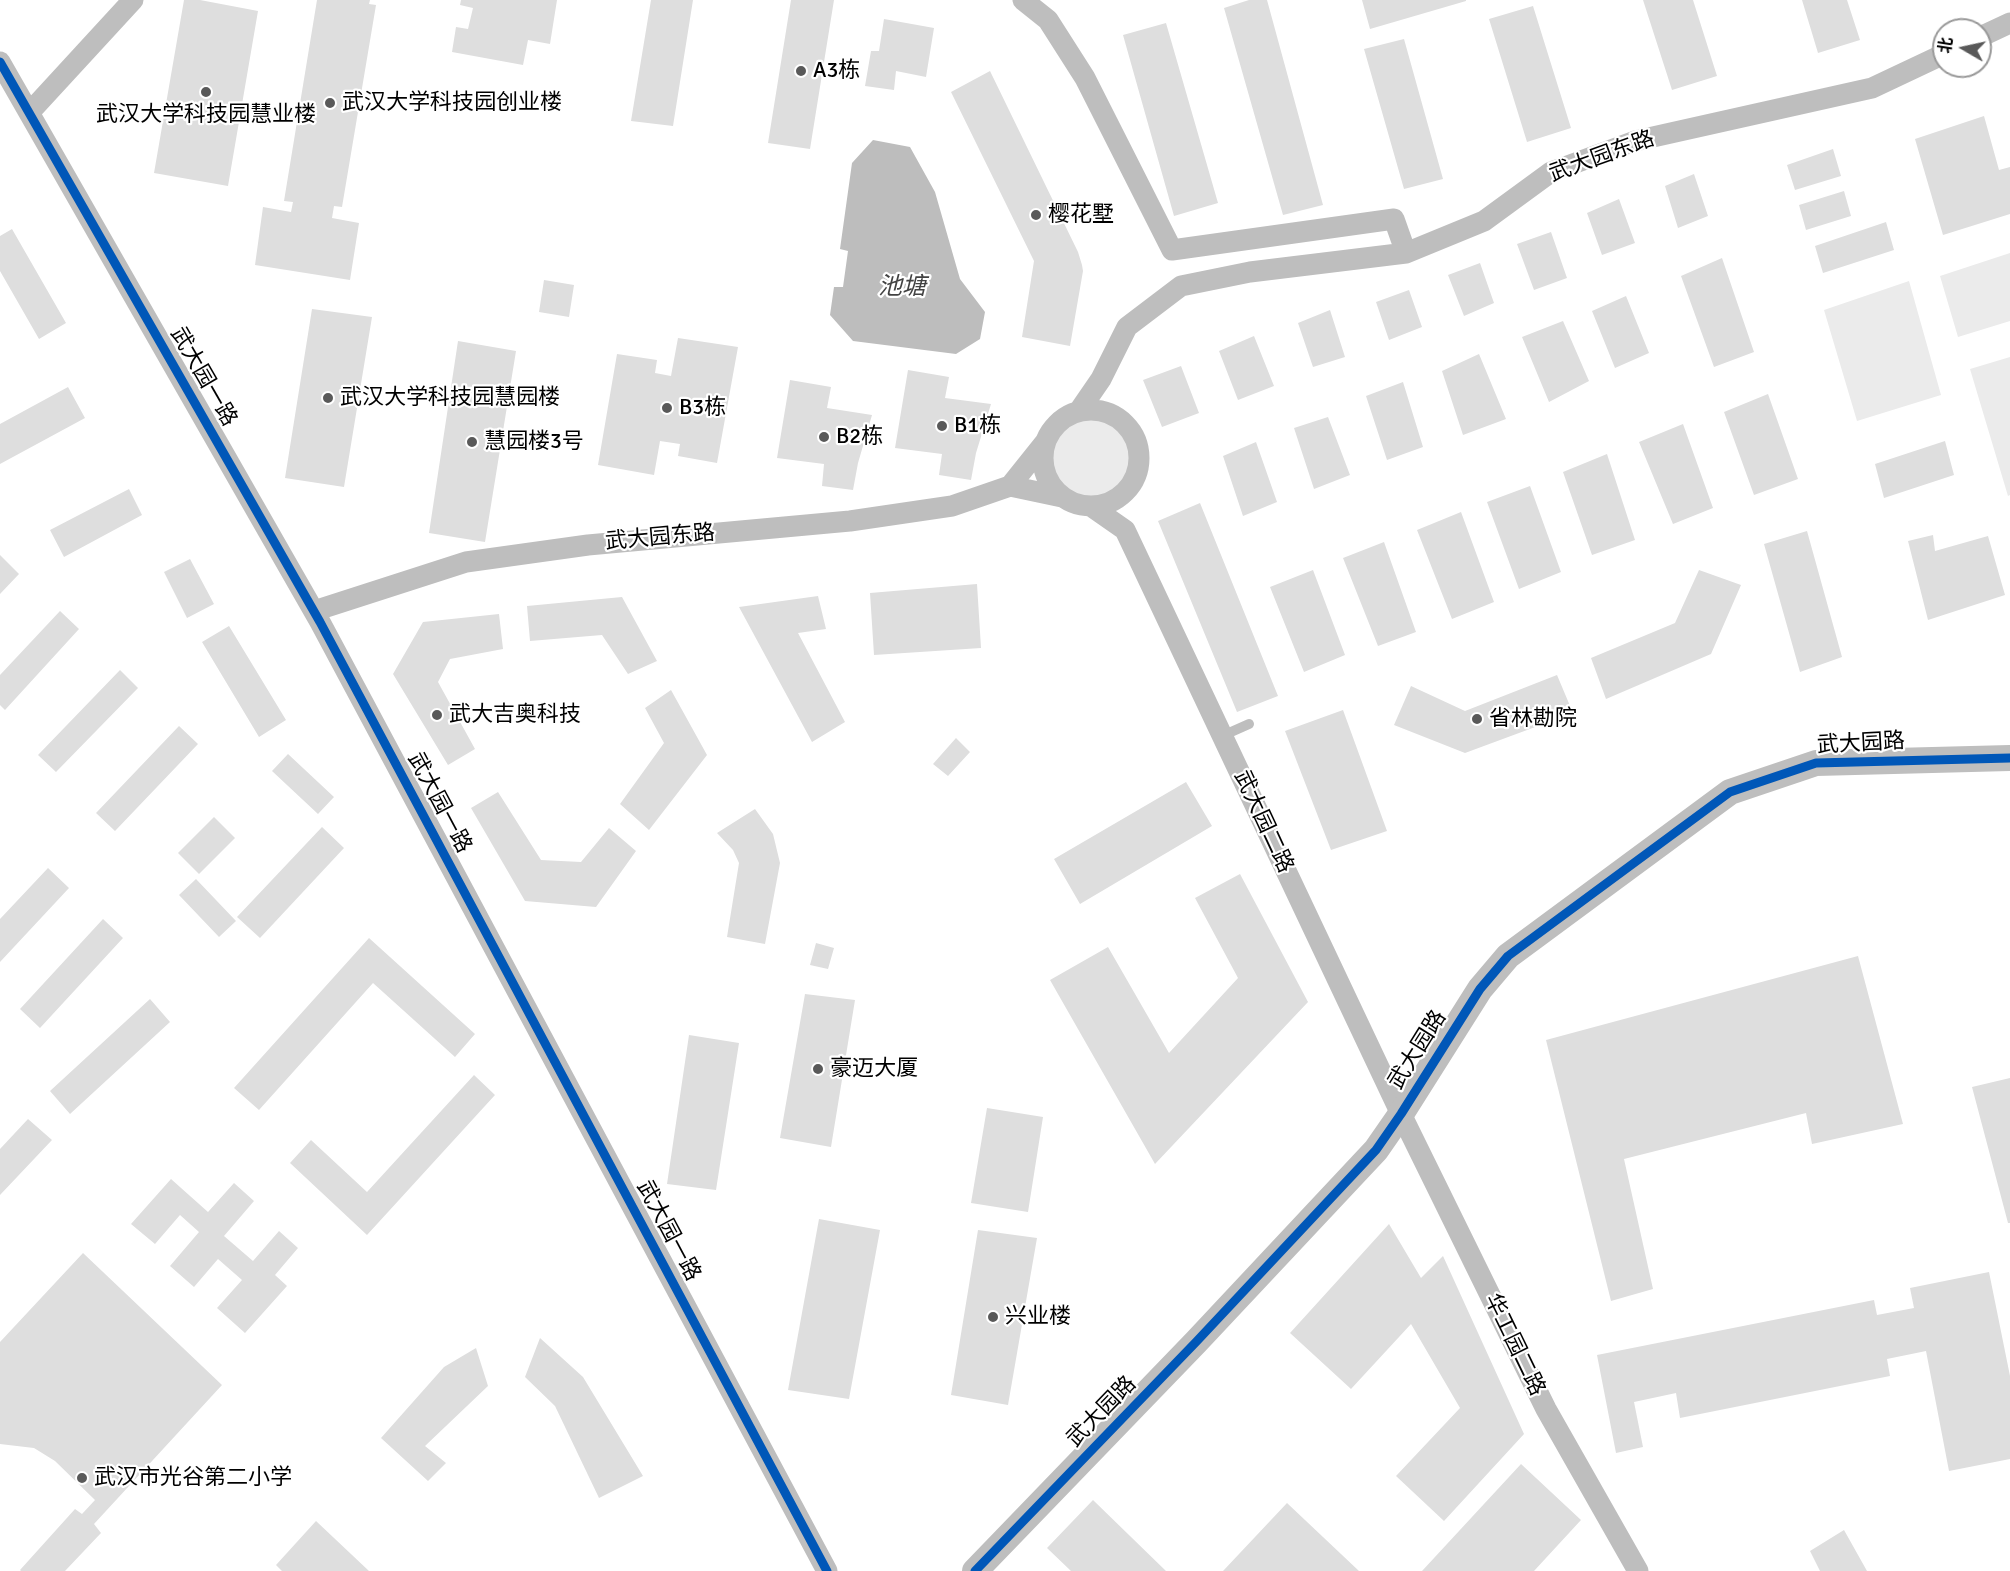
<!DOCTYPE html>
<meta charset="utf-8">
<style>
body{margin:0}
#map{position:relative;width:2010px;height:1571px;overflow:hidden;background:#fff;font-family:Signika,"Noto Sans SC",sans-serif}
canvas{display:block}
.north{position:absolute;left:1932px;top:18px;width:60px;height:60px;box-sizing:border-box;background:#fff;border:2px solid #999;border-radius:50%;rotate:279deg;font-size:16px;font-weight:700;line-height:24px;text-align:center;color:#000}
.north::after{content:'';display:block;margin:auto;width:21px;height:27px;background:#595959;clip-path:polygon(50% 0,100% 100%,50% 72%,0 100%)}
</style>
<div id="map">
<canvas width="2010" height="1571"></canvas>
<div class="north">北</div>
</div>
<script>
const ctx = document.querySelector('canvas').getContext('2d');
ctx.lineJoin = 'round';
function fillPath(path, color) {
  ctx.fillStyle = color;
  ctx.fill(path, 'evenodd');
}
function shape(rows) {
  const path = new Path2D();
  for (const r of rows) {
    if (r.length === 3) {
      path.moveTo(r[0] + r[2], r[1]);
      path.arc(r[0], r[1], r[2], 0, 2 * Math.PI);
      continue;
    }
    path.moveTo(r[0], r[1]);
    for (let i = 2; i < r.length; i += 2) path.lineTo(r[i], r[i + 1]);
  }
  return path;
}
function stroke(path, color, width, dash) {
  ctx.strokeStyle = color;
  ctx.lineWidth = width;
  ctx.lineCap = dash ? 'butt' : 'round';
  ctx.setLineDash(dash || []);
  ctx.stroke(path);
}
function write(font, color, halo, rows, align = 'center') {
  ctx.font = font + ' Signika,"Noto Sans SC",sans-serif';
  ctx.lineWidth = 4.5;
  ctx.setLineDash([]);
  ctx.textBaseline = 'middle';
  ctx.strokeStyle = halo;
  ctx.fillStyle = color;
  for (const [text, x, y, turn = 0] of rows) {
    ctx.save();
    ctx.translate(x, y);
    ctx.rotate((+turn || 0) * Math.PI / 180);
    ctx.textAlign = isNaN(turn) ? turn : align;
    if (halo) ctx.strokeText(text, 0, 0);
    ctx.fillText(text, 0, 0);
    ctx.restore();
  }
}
fillPath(shape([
 [2010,253,2010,321,1958,337,1940,276],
 [1909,281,1941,395,1857,421,1824,310],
 [2010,357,2010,495,2008,496,1970,369],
 [1084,418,1097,418,1110,421,1121,430,1127,438,1130,451,1128,471,1122,483,1114,491,1105,496,1082,498,1070,493,1054,477,1050,466,1052,449,1058,435,1073,421]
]), '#ebebeb');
fillPath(shape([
 [873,140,910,147,935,192,960,279,985,312,980,339,956,354,853,341,830,315,834,287,843,287,848,251,840,249,852,163]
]), '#bdbdbd');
fillPath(shape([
 [184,0,200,0,258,11,228,186,154,173],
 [317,0,370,0,369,4,376,5,342,207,334,206,332,218,359,223,350,280,255,265,263,207,291,212,293,202,284,201],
 [461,0,557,0,550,44,528,40,523,65,452,52,456,27,468,29,473,8,460,5],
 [651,0,693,0,673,126,631,121],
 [791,0,834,0,810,149,768,143],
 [1249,0,1267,0,1323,205,1283,215,1224,8],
 [1362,0,1466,0,1466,1,1370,29],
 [1643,0,1693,0,1717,76,1672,90],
 [1802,0,1847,0,1860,40,1818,53],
 [1533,6,1571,128,1527,142,1489,19],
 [884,19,934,28,926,77,896,71,894,90,865,86,871,51,879,51],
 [1166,23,1218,203,1174,216,1123,35],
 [1404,39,1443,179,1404,189,1364,49],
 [990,71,1078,252,1082,265,1083,271,1070,346,1022,337,1034,261,951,92],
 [1984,116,1999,170,2010,167,2010,214,1943,235,1915,139],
 [1833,149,1841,176,1795,190,1787,165],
 [1694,174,1708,216,1678,228,1665,186],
 [1844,191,1851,216,1806,230,1799,205],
 [1619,199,1635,243,1602,255,1587,213],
 [1886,222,1894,250,1823,273,1815,246],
 [12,229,66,323,39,339,0,271,0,236],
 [1551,232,1567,278,1534,290,1517,244],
 [1722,258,1754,352,1714,367,1681,276],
 [1480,263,1494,303,1464,316,1448,275],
 [544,280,574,285,569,317,539,312],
 [1409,290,1422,327,1389,340,1376,302],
 [1626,296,1649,353,1615,368,1592,311],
 [312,309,372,317,344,487,285,478],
 [1330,310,1345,357,1313,367,1298,323],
 [1563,321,1589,381,1549,402,1522,337],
 [1254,336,1274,386,1238,400,1219,351],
 [678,338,738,347,717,463,678,456,680,444,660,441,654,475,598,465,617,354,657,360,655,373,671,376],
 [458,341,516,351,485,542,429,533],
 [1479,354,1506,419,1463,435,1442,371],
 [1181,366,1199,413,1162,427,1143,380],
 [908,370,949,377,945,398,991,404,976,453,971,480,939,475,942,454,895,448],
 [790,380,831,387,827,408,872,415,858,463,853,490,822,486,824,464,777,458],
 [1403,382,1423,447,1387,460,1366,396],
 [68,387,85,418,0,464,0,424],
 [1768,394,1798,479,1754,495,1724,412],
 [1328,417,1350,475,1314,489,1294,428],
 [1683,424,1713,508,1673,524,1639,442],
 [1945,441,1954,475,1884,498,1875,464],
 [1256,442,1277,502,1243,516,1223,456],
 [1607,454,1635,540,1592,555,1563,472],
 [1530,486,1561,572,1519,589,1487,502],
 [129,489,142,515,64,557,50,530],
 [1200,503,1278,696,1237,712,1158,521],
 [1461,512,1494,602,1452,619,1417,530],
 [1807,531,1842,657,1800,672,1764,544],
 [1933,535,1935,551,1988,536,2005,595,1928,620,1908,541],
 [1384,542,1416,632,1378,646,1343,558],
 [0,555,19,574,0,594],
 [190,559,214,604,187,618,164,572],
 [1313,570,1345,655,1304,672,1270,587],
 [1699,570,1741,585,1711,654,1606,699,1591,658,1675,623],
 [977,584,981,648,874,655,870,593],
 [818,596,826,629,798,633,845,722,812,742,739,607],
 [622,597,657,661,628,674,602,635,530,641,527,606],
 [60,611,79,629,5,710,0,705,0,675],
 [499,614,503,649,450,659,438,682,475,749,448,765,393,674,423,622],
 [229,626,286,720,259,737,202,642],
 [120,670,138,688,56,772,38,755],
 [1557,675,1573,713,1465,753,1394,725,1411,686,1465,711],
 [671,690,707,755,649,830,620,804,664,743,645,708],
 [1343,710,1387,831,1331,850,1285,731],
 [179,726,198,744,115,831,96,813],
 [956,738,970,752,948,776,933,764],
 [288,754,334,797,318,814,272,771],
 [1186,782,1212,826,1080,904,1054,859],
 [498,792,541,860,581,862,609,828,636,851,596,907,525,901,471,808],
 [755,809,773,834,780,863,765,944,727,937,739,863,733,850,717,833],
 [214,817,235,838,199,874,178,853],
 [322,827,344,848,260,938,237,917],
 [48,868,69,888,0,962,0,919],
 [1240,874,1308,1002,1155,1164,1050,980,1108,947,1169,1053,1238,978,1195,898],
 [196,879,236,921,219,937,179,895],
 [103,919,123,938,40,1028,20,1009],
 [369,938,475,1034,455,1057,373,983,259,1110,234,1088],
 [816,943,834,948,828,969,810,965],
 [1858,956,1903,1124,1812,1144,1806,1113,1624,1159,1653,1289,1611,1301,1546,1040],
 [805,994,855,1000,831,1147,780,1138],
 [150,999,170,1022,70,1114,50,1091],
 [689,1035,739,1043,716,1190,667,1184],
 [474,1075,495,1095,367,1235,290,1163,311,1140,367,1192],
 [2010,1078,2010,1223,2008,1223,1972,1087],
 [987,1108,1043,1117,1028,1212,971,1203],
 [28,1119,52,1140,0,1195,0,1149],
 [171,1179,208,1212,234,1183,254,1201,224,1236,253,1261,279,1231,298,1248,275,1275,287,1286,245,1333,217,1308,242,1280,218,1259,194,1287,170,1266,199,1232,180,1215,155,1244,131,1224],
 [819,1219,880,1230,849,1399,788,1390],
 [1389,1224,1421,1278,1443,1256,1524,1434,1444,1521,1396,1476,1460,1408,1411,1324,1351,1389,1290,1333],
 [978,1230,1037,1238,1008,1405,951,1395],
 [83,1253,222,1385,94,1524,101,1533,65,1571,21,1571,20,1570,75,1509,82,1514,95,1500,55,1461,34,1448,0,1444,0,1342],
 [1989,1272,2010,1376,2010,1459,1949,1471,1926,1351,1887,1359,1890,1376,1680,1418,1676,1393,1634,1402,1643,1447,1616,1453,1597,1355,1874,1300,1877,1315,1914,1308,1910,1288],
 [540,1338,583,1377,643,1476,599,1498,555,1406,525,1377],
 [476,1348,488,1386,425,1446,446,1463,428,1481,381,1438,444,1367],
 [1521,1464,1581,1520,1534,1571,1422,1571],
 [1093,1500,1166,1571,1071,1571,1047,1548],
 [1287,1503,1359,1571,1223,1571],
 [316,1521,369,1571,282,1571,276,1565],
 [1844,1530,1867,1571,1820,1571,1810,1551]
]), '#dedede');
stroke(shape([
 [1222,736,1249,724]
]), '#bebebe', 10);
stroke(shape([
 [1023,0,1048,20,1085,78,1172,250,1394,219,1406,253],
 [1980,37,2010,23],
 [0,62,320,622,827,1571],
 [29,113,133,0],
 [1091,458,48],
 [1079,411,1101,379,1127,327,1181,286,1250,272,1406,253,1484,221,1551,172,1635,141,1872,88,1944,54],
 [1010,486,1046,441],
 [1010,486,1062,497],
 [1092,507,1125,530,1401,1114,1546,1409,1638,1571],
 [314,611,466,562,588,545,850,521,952,506,1010,486]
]), '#bebebe', 21);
stroke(shape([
 [975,1571,1196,1342,1376,1150,1401,1114,1480,989,1508,956,1730,792,1816,763,2010,758]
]), '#bebebe', 26);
stroke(shape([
 [0,62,320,622,827,1571],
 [975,1571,1196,1342,1376,1150,1401,1114,1480,989,1508,956,1730,792,1816,763,2010,758]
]), '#0057b8', 9);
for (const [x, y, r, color] of [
 [801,71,6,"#595959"],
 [206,92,6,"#595959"],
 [330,103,6,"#595959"],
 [1036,215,6,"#595959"],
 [328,398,6,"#595959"],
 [667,408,6,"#595959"],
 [942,426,6,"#595959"],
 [824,437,6,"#595959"],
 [472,442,6,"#595959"],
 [437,715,6,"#595959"],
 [1477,719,6,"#595959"],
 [818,1069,6,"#595959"],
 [993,1317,6,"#595959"],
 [82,1478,6,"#595959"]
]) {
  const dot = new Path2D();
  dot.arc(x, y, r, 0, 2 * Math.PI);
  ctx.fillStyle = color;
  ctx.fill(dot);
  stroke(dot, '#fff', 2);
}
write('22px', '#000', '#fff', [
 ["A3栋",813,71],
 ["武汉大学科技园创业楼",342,103],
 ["武汉大学科技园慧业楼",206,115,"center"],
 ["樱花墅",1048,215],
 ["武汉大学科技园慧园楼",340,398],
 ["B3栋",679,408],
 ["B1栋",954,426],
 ["B2栋",836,437],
 ["慧园楼3号",484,442],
 ["武大吉奥科技",449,715],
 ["省林勘院",1489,719],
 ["豪迈大厦",830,1069],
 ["兴业楼",1005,1317],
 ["武汉市光谷第二小学",94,1478]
], 'left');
write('22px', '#000', '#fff', [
 ["武大园东路",1602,157,-20],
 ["武大园一路",203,377,60],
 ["武大园东路",660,538,-5],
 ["武大园路",1861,744,-3],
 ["武大园一路",439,803,62],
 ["武大园二路",1263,822,65],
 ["武大园路",1418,1050,-58],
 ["武大园一路",668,1231,62],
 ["华工园二路",1514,1345,64],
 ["武大园路",1102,1412,-46]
]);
write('italic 24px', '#424242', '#fff', [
 ["池塘",902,288]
]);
</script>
